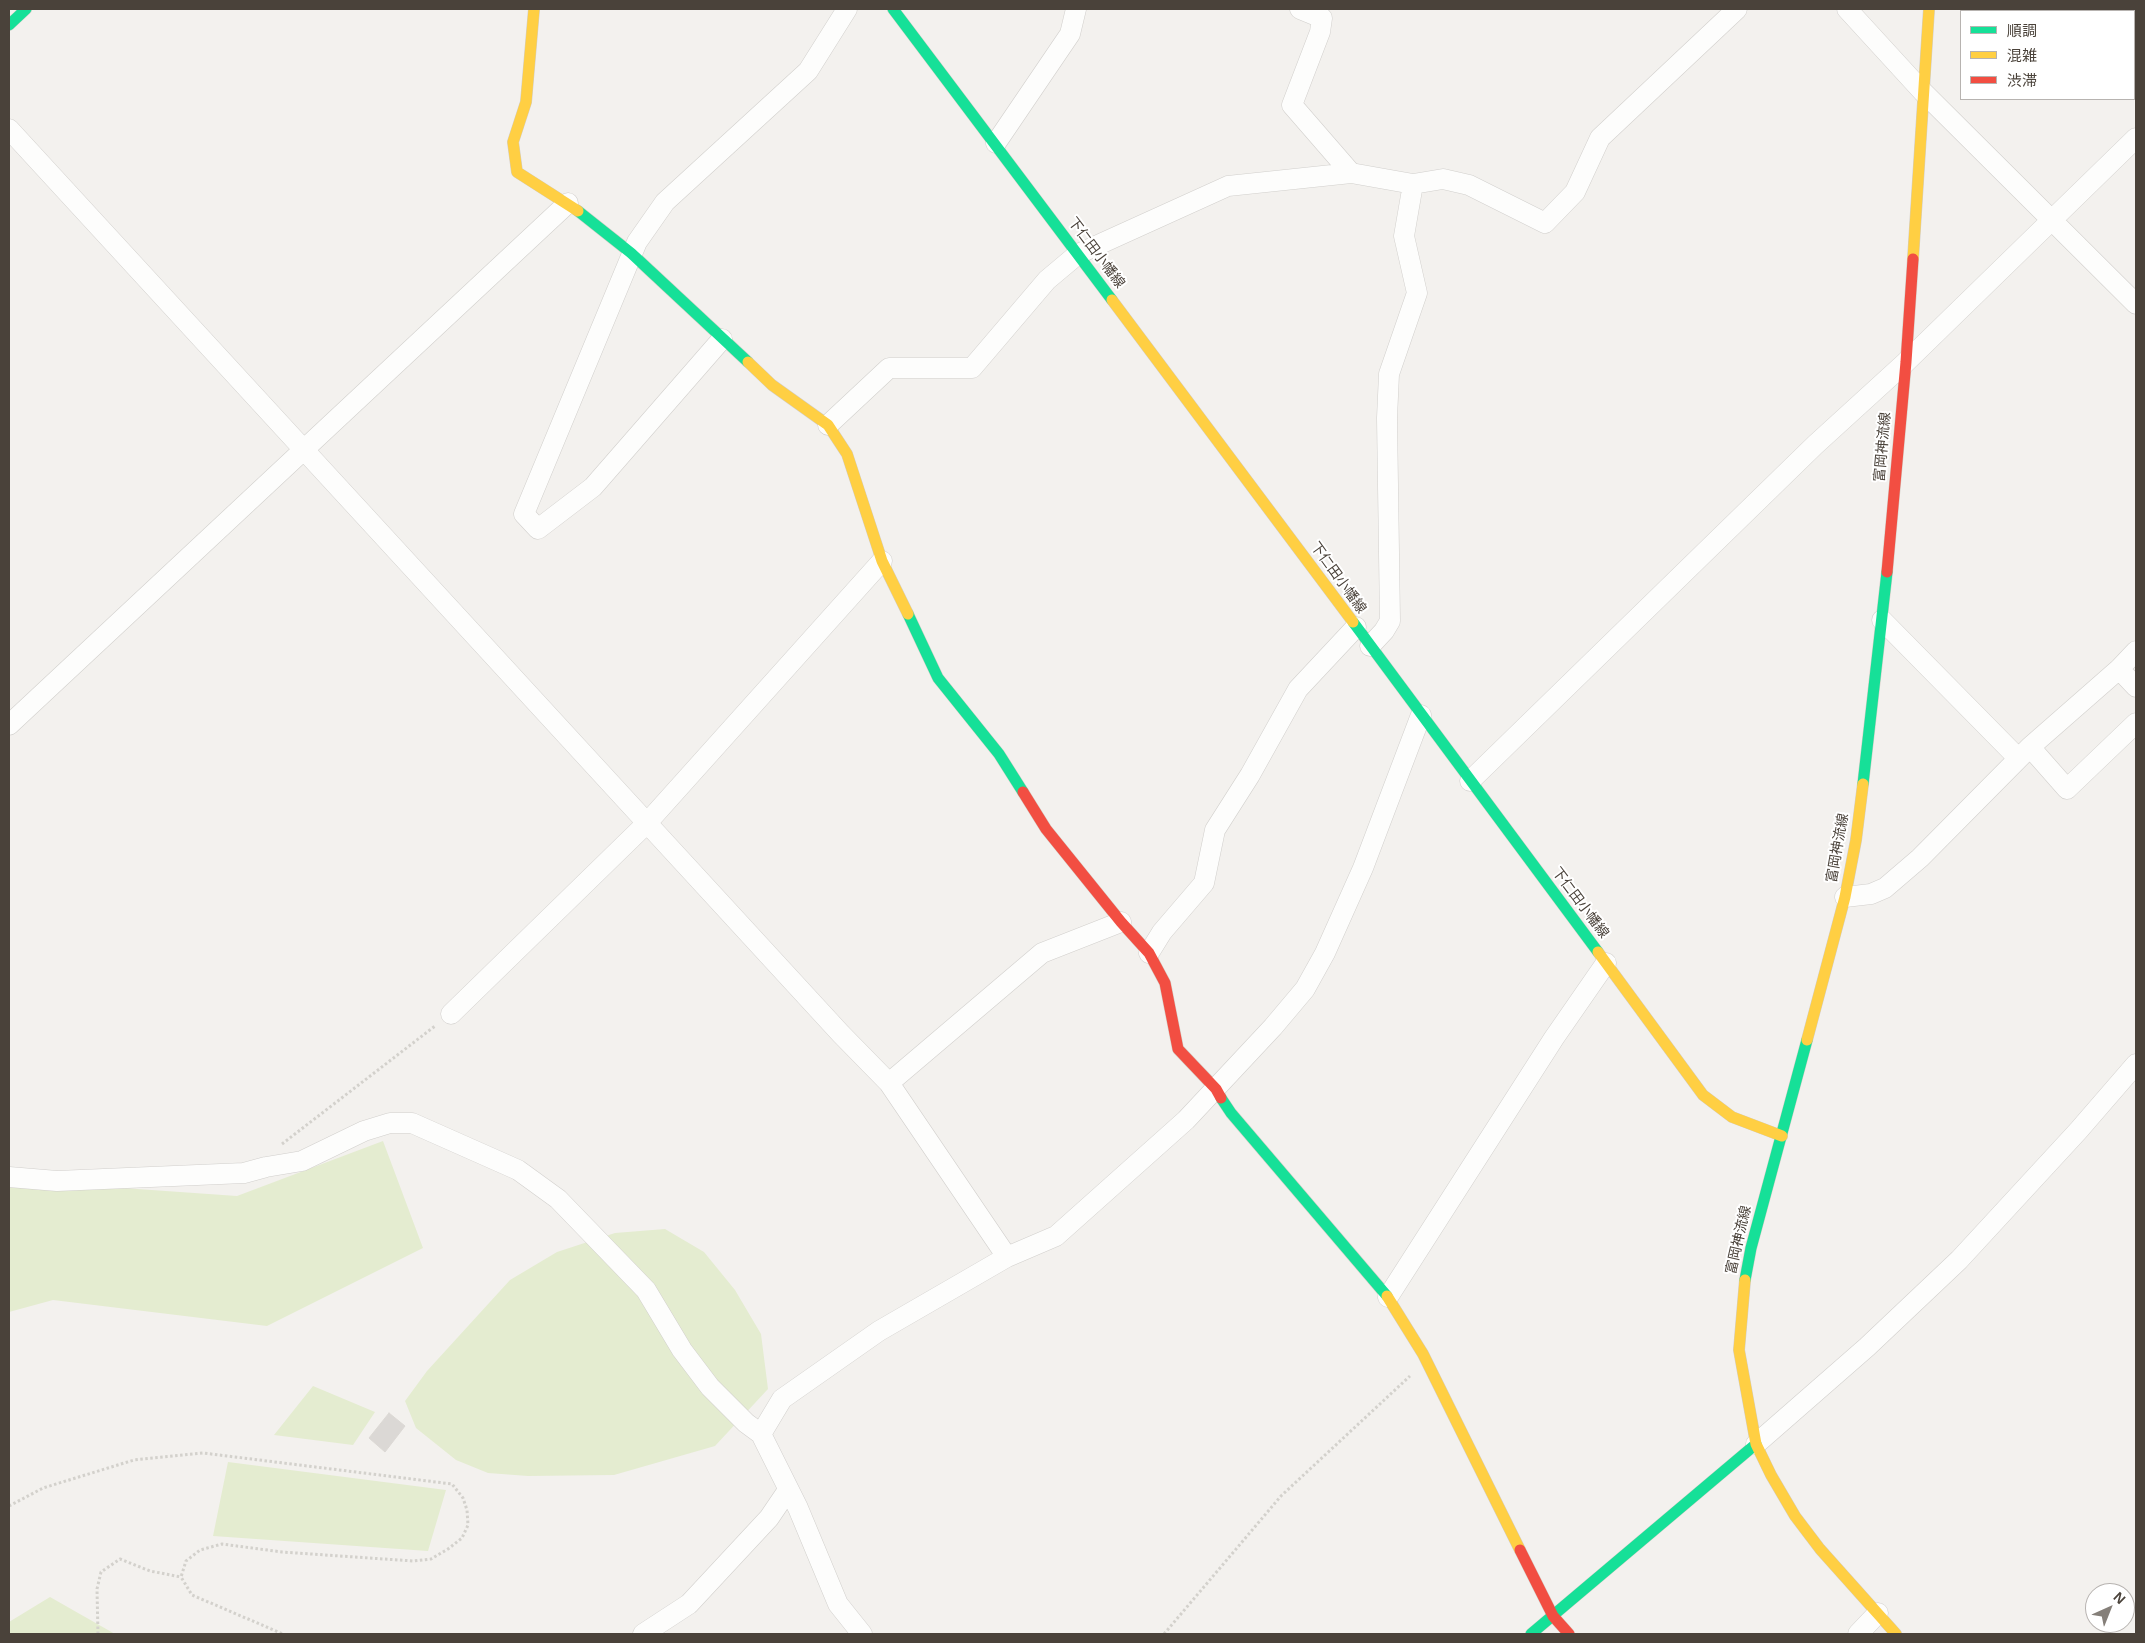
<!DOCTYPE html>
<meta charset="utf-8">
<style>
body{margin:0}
#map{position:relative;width:2145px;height:1643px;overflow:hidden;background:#f3f1ee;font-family:Arial,"Noto Sans JP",sans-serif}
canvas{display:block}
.frame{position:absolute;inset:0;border:10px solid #4a423a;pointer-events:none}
.legend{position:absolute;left:1960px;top:10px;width:175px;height:90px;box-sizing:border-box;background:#fff;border:1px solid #b7b3b0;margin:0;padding:6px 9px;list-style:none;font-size:15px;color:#4a423a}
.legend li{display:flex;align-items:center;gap:10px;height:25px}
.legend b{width:25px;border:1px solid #b7b3b0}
.north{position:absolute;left:2085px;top:1583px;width:50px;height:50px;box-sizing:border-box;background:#fff;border:1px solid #b7b3b0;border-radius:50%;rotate:44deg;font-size:14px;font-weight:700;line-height:20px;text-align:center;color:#4a423a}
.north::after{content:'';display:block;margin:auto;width:18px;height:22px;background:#857f79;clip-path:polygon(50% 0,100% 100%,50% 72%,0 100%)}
</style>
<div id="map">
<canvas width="2145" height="1643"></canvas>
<div class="frame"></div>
<ul class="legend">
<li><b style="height:6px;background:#16e098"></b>順調</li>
<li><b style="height:6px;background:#ffcf43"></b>混雑</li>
<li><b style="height:6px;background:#f24e42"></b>渋滞</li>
</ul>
<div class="north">N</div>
</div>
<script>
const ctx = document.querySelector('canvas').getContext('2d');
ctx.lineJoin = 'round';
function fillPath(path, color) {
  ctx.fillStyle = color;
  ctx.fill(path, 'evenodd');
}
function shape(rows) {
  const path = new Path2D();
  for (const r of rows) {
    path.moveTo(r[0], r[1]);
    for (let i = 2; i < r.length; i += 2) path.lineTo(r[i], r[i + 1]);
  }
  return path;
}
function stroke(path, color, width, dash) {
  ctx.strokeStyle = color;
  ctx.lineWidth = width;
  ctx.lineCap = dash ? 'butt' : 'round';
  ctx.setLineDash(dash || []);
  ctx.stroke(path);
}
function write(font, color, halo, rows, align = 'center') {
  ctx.font = font + ' Arial,"Noto Sans JP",sans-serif';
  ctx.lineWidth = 4;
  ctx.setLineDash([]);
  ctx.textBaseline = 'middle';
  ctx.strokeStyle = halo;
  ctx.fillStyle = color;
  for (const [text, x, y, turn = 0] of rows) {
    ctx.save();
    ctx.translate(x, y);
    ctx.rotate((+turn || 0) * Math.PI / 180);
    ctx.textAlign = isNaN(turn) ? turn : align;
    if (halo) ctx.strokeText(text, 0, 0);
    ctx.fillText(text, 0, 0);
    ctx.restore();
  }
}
fillPath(shape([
 [383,1141,423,1248,267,1326,53,1300,9,1312,9,1180,237,1196],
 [665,1229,704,1252,735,1290,761,1334,768,1389,715,1446,614,1475,528,1476,488,1473,456,1460,416,1428,405,1401,427,1371,510,1280,557,1252,615,1233],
 [313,1386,375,1412,353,1445,274,1435],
 [228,1462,446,1490,428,1551,213,1536],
 [50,1597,115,1634,9,1634,9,1622]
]), '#e4ecd0');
const building = shape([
 [389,1413,405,1426,385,1452,369,1438,389,1413]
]);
fillPath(building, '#dbd8d5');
stroke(building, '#dbd8d4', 1);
const street = shape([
 [1300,9,1322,18,1320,32,1292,105,1351,173],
 [1847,9,1923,92,2136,304],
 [9,129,841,1034,889,1083,1007,1257],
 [996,143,1070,34,1076,9],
 [722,339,593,487,538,529,524,514,637,242,665,202,808,71,847,9],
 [828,425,889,368,972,368,1047,280,1078,254,1228,186,1351,173,1413,184,1443,179,1469,185,1545,223,1575,192,1600,138,1737,9],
 [1882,620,2018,758],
 [1370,646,1384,631,1390,621,1387,418,1389,374,1417,293,1404,236,1413,184],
 [2119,669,2136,687],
 [9,725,568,203],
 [2030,747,2067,789,2136,723],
 [1470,781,1815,445,1906,362,2136,138],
 [1845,897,1871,894,1885,888,1920,858,2030,747,2119,669,2136,651],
 [1149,953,1162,932,1204,883,1215,830,1250,775,1298,689,1356,627],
 [451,1014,647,823,882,561],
 [889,1083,1042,953,1121,922],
 [9,1177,57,1181,244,1173,266,1167,302,1161,364,1131,390,1123,412,1123,518,1170,558,1199,646,1290,682,1350,710,1387,746,1423,761,1434,798,1508,838,1604,862,1634],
 [1388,1297,1554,1038,1606,963],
 [761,1434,782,1399,879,1331,1007,1257,1056,1236,1186,1120,1273,1027,1305,989,1325,953,1363,868,1421,715],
 [1756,1444,1867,1347,1959,1260,2078,1131,2136,1064],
 [643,1634,689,1604,769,1518,788,1490],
 [1858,1634,1878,1613]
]);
const fast = shape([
 [893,9,1112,300],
 [9,25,26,9],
 [578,211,631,253,748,362],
 [908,614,938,678,999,754,1023,792],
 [1353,622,1598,952],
 [1863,784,1887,572],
 [1221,1098,1231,1113,1387,1296],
 [1745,1280,1751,1248,1807,1040],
 [1531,1634,1756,1444]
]);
const slow = shape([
 [534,9,526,102,513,142,517,172,578,211],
 [1913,259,1929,9],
 [1112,300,1353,622],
 [748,362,772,385,828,425,847,454,882,561,908,614],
 [1598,952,1703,1095,1732,1117,1782,1136],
 [1807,1040,1845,897,1856,840,1863,784],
 [1745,1280,1739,1350,1756,1444,1771,1475,1795,1516,1820,1549,1896,1634],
 [1387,1296,1423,1354,1520,1550]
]);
const jam = shape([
 [1887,572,1906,362,1913,259],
 [1023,792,1046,829,1121,922,1149,953,1165,983,1178,1049,1216,1089,1221,1098],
 [1520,1550,1553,1616,1569,1634]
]);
stroke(street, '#d1cfcc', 21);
stroke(fast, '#d2cdc5', 12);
stroke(slow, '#d2cdc5', 12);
stroke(jam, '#d2cdc5', 12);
stroke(shape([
 [282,1144,435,1026],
 [9,1506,43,1488,134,1460,203,1453,452,1484,463,1498,467,1510,468,1525,462,1538,448,1549,431,1559,413,1561,282,1552,222,1544,200,1550,186,1561,181,1577,192,1595,283,1634],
 [98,1634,97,1589,101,1572,120,1559,150,1571,181,1577],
 [1164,1634,1281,1496,1410,1376]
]), '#d3d1cc', 3, [2.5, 2.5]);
stroke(street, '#fdfdfc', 20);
stroke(fast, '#16e098', 11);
stroke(slow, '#ffcf43', 11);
stroke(jam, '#f24e42', 11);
write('14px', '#4a423a', '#fff', [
 ["下仁田小幡線",1096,253,53],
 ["富岡神流線",1883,447,-85],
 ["下仁田小幡線",1338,578,54],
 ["富岡神流線",1838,848,-80],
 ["下仁田小幡線",1580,903,53],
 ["富岡神流線",1739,1240,-77]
]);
</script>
